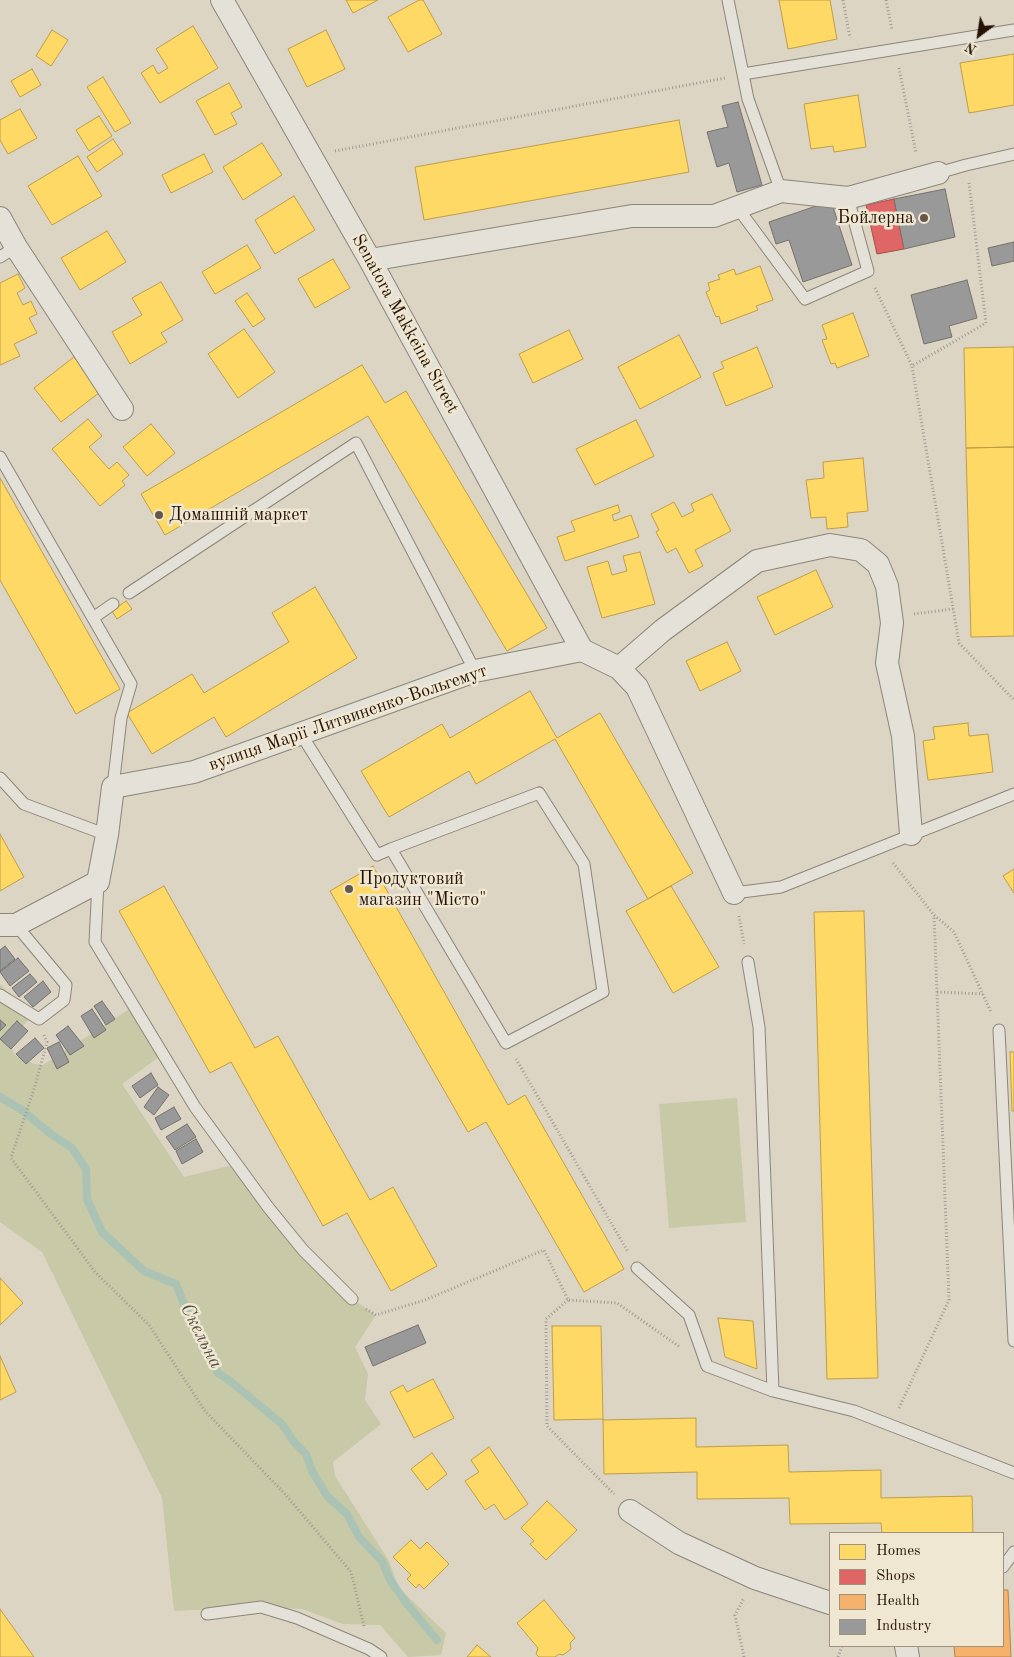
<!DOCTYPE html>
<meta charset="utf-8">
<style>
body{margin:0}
#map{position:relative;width:1014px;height:1657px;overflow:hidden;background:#dcd5c4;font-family:"Old Standard TT",serif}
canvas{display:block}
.legend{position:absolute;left:829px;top:1532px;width:175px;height:115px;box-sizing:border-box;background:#efe7d2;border:1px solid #9f927f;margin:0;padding:6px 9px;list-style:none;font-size:15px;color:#261203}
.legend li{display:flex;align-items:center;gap:10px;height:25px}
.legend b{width:25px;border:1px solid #9f927f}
.north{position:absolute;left:954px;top:10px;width:50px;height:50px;-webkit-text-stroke:4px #efe7d2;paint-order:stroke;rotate:211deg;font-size:14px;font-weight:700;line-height:20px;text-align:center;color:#261203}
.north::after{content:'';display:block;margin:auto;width:18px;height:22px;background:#261203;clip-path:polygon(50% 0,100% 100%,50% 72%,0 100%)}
</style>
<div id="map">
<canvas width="1014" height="1657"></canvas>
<ul class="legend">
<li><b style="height:14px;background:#ffd966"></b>Homes</li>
<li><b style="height:14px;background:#e06666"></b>Shops</li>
<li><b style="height:14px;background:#f6b26b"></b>Health</li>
<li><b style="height:14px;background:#999"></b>Industry</li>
</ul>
<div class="north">N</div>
</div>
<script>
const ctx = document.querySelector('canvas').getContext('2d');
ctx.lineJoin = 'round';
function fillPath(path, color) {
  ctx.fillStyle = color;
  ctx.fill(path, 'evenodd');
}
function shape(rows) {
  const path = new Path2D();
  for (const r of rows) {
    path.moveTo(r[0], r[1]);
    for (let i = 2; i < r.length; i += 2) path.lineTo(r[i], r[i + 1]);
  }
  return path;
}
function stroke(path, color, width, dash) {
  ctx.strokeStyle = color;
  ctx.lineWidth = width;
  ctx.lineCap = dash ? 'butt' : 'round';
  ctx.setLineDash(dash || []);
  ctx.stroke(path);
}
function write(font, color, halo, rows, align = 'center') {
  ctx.font = font + ' "Old Standard TT",serif';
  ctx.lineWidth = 5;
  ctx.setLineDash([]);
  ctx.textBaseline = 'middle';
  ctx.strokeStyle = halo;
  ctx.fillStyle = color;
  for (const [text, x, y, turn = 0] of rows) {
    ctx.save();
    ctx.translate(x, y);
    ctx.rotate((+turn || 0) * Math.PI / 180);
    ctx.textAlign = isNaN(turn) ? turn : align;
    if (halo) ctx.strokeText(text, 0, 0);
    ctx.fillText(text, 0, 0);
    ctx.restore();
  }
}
fillPath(shape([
 [0,984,33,1016,7,1041,16,1056,35,1064,43,1065,134,1006,163,1054,122,1084,184,1177,237,1164,352,1299,376,1315,355,1347,368,1374,365,1400,381,1424,333,1462,335,1476,389,1561,399,1588,446,1633,441,1655,408,1657,380,1625,343,1624,302,1609,260,1607,174,1611,162,1498,42,1252,0,1222],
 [737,1098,746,1222,669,1228,659,1104]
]), '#c8c9a6');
const homes = shape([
 [346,0,378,0,353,13,346,0],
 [419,0,423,0,442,34,408,52,388,17,419,0],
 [779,0,830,0,837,39,788,49,779,0],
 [193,26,218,68,160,103,141,73,153,65,158,74,168,68,156,49,193,26],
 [52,30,68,40,51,66,36,56,52,30],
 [326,30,345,69,307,87,288,49,326,30],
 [1014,54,1014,105,969,113,960,63,1014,54],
 [32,69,41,85,20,97,11,81,32,69],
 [103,77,131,123,115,132,87,87,103,77],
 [229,83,242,107,231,113,237,124,215,135,196,101,229,83],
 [858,95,866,147,834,152,833,146,811,149,804,104,858,95],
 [20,109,37,138,8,154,0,140,0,120,20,109],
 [99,116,112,136,89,151,76,130,99,116],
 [679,120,689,172,424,220,415,167,679,120],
 [113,139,123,154,97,172,87,157,113,139],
 [262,143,282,175,243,200,223,167,262,143],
 [204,154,213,172,171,193,162,175,204,154],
 [78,156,102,196,52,225,28,186,78,156],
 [294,196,315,230,275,254,255,220,294,196],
 [107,231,126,262,80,290,61,258,107,231],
 [247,245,261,268,215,294,202,272,247,245],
 [333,259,350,288,315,308,298,279,333,259],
 [760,266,773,300,756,306,758,310,721,324,719,316,716,317,706,292,710,290,708,283,720,279,718,275,734,269,736,275,760,266],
 [18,274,25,288,17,293,23,305,31,301,37,314,29,318,37,333,14,344,20,356,0,365,0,283,18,274],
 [161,282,183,320,161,333,167,342,130,364,112,332,142,315,132,298,161,282],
 [247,293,265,319,253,327,235,301,247,293],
 [853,313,869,356,837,368,835,363,831,364,822,340,827,339,822,325,853,313],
 [244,329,275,372,238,398,208,354,244,329],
 [569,330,583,359,533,383,519,354,569,330],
 [679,335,701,377,640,409,618,367,679,335],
 [757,347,773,387,726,406,713,373,724,368,721,362,757,347],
 [1014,347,1014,447,966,448,964,348,1014,347],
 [74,357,100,392,61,422,34,388,74,357],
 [362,365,385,403,406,391,547,628,507,651,368,416,165,535,141,494,362,365],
 [88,419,102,436,89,447,109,469,117,462,129,475,122,481,125,485,100,506,52,449,88,419],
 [636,420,654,456,595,485,576,449,636,420],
 [151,424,175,453,147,476,123,447,151,424],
 [1014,447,1014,636,971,637,966,448,1014,447],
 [863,458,868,511,847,513,848,527,827,529,826,517,811,518,806,480,824,478,823,462,863,458],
 [0,478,120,689,76,714,0,580,0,478],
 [712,494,731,531,695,550,703,566,689,573,676,548,667,553,656,532,659,530,651,514,674,502,682,517,694,511,691,504,712,494],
 [618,505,620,512,612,515,614,521,631,515,639,537,565,561,557,537,575,531,571,521,618,505],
 [640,552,655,604,602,618,587,567,608,561,612,575,627,571,623,556,640,552],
 [816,570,833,607,775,635,757,597,816,570],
 [315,587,357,658,226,737,214,717,152,754,127,713,192,674,204,693,289,642,272,613,315,587],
 [126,601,132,609,117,619,112,611,126,601],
 [727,642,741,671,700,691,686,661,727,642],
 [530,691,557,738,600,713,693,873,648,899,555,739,476,784,469,771,389,817,361,771,442,724,450,738,530,691],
 [968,723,969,736,988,734,993,772,928,780,923,741,935,739,933,727,968,723],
 [0,834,24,877,0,891,0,834],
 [373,866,508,1105,525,1095,624,1269,584,1292,486,1122,468,1132,330,891,373,866],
 [1014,869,1014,893,1003,876,1014,869],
 [164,886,255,1048,278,1036,370,1200,393,1187,437,1266,391,1291,347,1213,323,1226,231,1062,210,1073,119,911,164,886],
 [671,886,719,967,673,993,626,911,671,886],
 [864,911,878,1378,827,1379,814,912,864,911],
 [1010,1052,1014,1052,1014,1111,1012,1111,1010,1052],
 [0,1278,23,1303,0,1325,0,1278],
 [718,1318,753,1321,757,1369,725,1357,718,1318],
 [552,1326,601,1326,603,1420,696,1418,696,1447,788,1445,789,1472,881,1470,881,1498,972,1496,973,1533,882,1533,881,1523,790,1524,789,1498,697,1499,697,1472,604,1474,603,1419,554,1420,552,1326],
 [0,1356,16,1392,0,1400,0,1356],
 [433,1379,454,1418,414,1438,390,1392,403,1385,407,1392,433,1379],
 [489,1447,528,1504,505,1520,494,1504,485,1510,465,1481,479,1472,471,1460,489,1447],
 [432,1453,447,1474,427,1490,411,1469,432,1453],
 [547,1501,577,1530,546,1560,530,1544,534,1541,521,1528,547,1501],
 [411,1540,420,1549,427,1542,449,1564,424,1589,419,1584,416,1588,407,1579,411,1575,393,1557,411,1540],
 [544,1600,575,1638,570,1643,571,1649,563,1655,559,1654,555,1657,539,1657,536,1654,538,1648,517,1623,544,1600],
 [0,1609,34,1657,0,1657,0,1609],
 [477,1645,491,1657,467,1657,477,1645]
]);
fillPath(homes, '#ffd966');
stroke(homes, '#be9d48', 1);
const shops = shape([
 [894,199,904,249,877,254,866,205,894,199]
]);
fillPath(shops, '#e06666');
stroke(shops, '#a84d48', 1);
const health = shape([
 [1003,1590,1008,1590,1011,1657,955,1657,954,1646,1003,1646,1003,1590]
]);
fillPath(health, '#f6b26b');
stroke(health, '#b8824c', 1);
const industry = shape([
 [738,102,762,185,737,192,729,163,717,167,707,132,728,127,722,106,738,102],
 [945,189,955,237,904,249,894,199,945,189],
 [831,201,852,265,803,282,789,240,776,244,769,222,831,201],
 [1014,242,1014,261,992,266,988,248,1014,242],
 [967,280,977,318,949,326,952,337,924,344,911,295,967,280],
 [5,946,15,959,0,971,0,950,5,946],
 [18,958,29,971,10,986,0,972,18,958],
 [30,974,37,982,19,997,12,988,30,974],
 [43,981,51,992,33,1007,24,997,43,981],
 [102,1001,115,1019,106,1025,94,1006,102,1001],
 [92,1009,106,1030,94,1038,81,1016,92,1009],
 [0,1020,6,1025,0,1031,0,1020],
 [17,1021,28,1031,11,1049,0,1039,17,1021],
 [68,1026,84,1046,70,1055,56,1035,68,1026],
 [35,1038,44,1048,26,1064,16,1054,35,1038],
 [59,1042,69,1062,57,1069,47,1048,59,1042],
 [151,1073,158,1085,140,1098,132,1086,151,1073],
 [158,1087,169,1095,154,1115,144,1107,158,1087],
 [174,1107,181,1119,161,1130,155,1118,174,1107],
 [187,1124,196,1137,175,1150,166,1137,187,1124],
 [196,1139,203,1152,182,1164,176,1151,196,1139],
 [418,1325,426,1343,373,1366,365,1347,418,1325]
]);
fillPath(industry, '#999');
stroke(industry, '#76706c', 1);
stroke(shape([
 [0,1097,22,1110,52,1135,72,1148,86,1169,87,1199,102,1232,144,1271,176,1284,197,1336,218,1373,230,1381,282,1424,294,1442,306,1454,312,1471,327,1496,347,1514,359,1537,382,1561,390,1580,407,1604,437,1640]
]), '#abc3b4', 8);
const service = shape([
 [728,0,748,99,781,191],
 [743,74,1014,30],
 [938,173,966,165,1014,154],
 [737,207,805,299,868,271,848,198],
 [0,257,16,247],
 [0,457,131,684,121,718,113,787],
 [129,593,356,443,475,671],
 [93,618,113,604],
 [301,734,377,855,391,849,539,793,584,864,603,992,506,1043,391,849],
 [0,778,24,804,107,835],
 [98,882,95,942,195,1107,268,1207,303,1250,352,1299],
 [734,893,781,887,1014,794],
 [748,962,759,1027,773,1391],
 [0,995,39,1019,64,1000,66,985,16,925],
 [999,1030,1014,1341],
 [637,1268,689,1315,707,1366,773,1391,854,1411,1014,1473],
 [1003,1567,1014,1552],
 [207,1614,261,1607,297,1618,369,1649,381,1657]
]);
const minor = shape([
 [222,0,370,260,582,650],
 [0,218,16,247,122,409],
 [370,260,632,216,714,216,781,191,848,198,938,173],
 [619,668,663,630,757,561,830,545,861,550,878,564,887,586,892,623,887,663,903,736,911,834],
 [0,925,16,925,98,882,107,835,113,787,194,772,475,671,582,650,619,668,637,687,734,893],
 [630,1511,679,1543,755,1578,830,1603],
 [906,1646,908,1657]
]);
stroke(service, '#8c8579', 13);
stroke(minor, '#8c8579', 24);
stroke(shape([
 [843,0,850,38],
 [886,0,892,30],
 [899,68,916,153],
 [335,151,725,78],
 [969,183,986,323,912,366,959,643,1014,700],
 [875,288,912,366],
 [914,614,953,609],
 [893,863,934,915,954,932,991,1012],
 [739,916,744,944],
 [937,992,983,994],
 [44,1035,47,1042,35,1086,11,1158,95,1272,149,1325,205,1411,285,1494,351,1572,364,1626],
 [516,1059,628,1252],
 [568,1300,546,1319,547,1426,614,1494],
 [366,1309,376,1315,425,1300,544,1250,568,1300,617,1303,680,1347],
 [899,1408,949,1300,934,915],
 [744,1657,735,1615,744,1598],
 [838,1657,842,1646]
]), '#a09a92', 3, [1, 2.5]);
stroke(service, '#e4e1d8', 11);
stroke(minor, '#e4e1d8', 22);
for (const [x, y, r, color] of [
 [924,218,5,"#665647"],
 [159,515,5,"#665647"],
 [349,889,5,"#665647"]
]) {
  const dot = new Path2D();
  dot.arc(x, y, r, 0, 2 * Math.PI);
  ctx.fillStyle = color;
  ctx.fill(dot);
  stroke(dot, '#efe7d2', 2);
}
write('18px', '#261203', '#efe7d2', [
 ["Бойлерна",914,218,"right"],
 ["Домашній маркет",169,515],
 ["Продуктовий",359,879],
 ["магазин \"Місто\"",359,900]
], 'left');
write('18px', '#261203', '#efe7d2', [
 ["Senatora Makkeina Street",405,324,61],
 ["вулиця Марії Литвиненко-Вольгемут",348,718,-19]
]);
write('italic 19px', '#4d4d3e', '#efe7d2', [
 ["Скельна",201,1336,63]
]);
</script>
